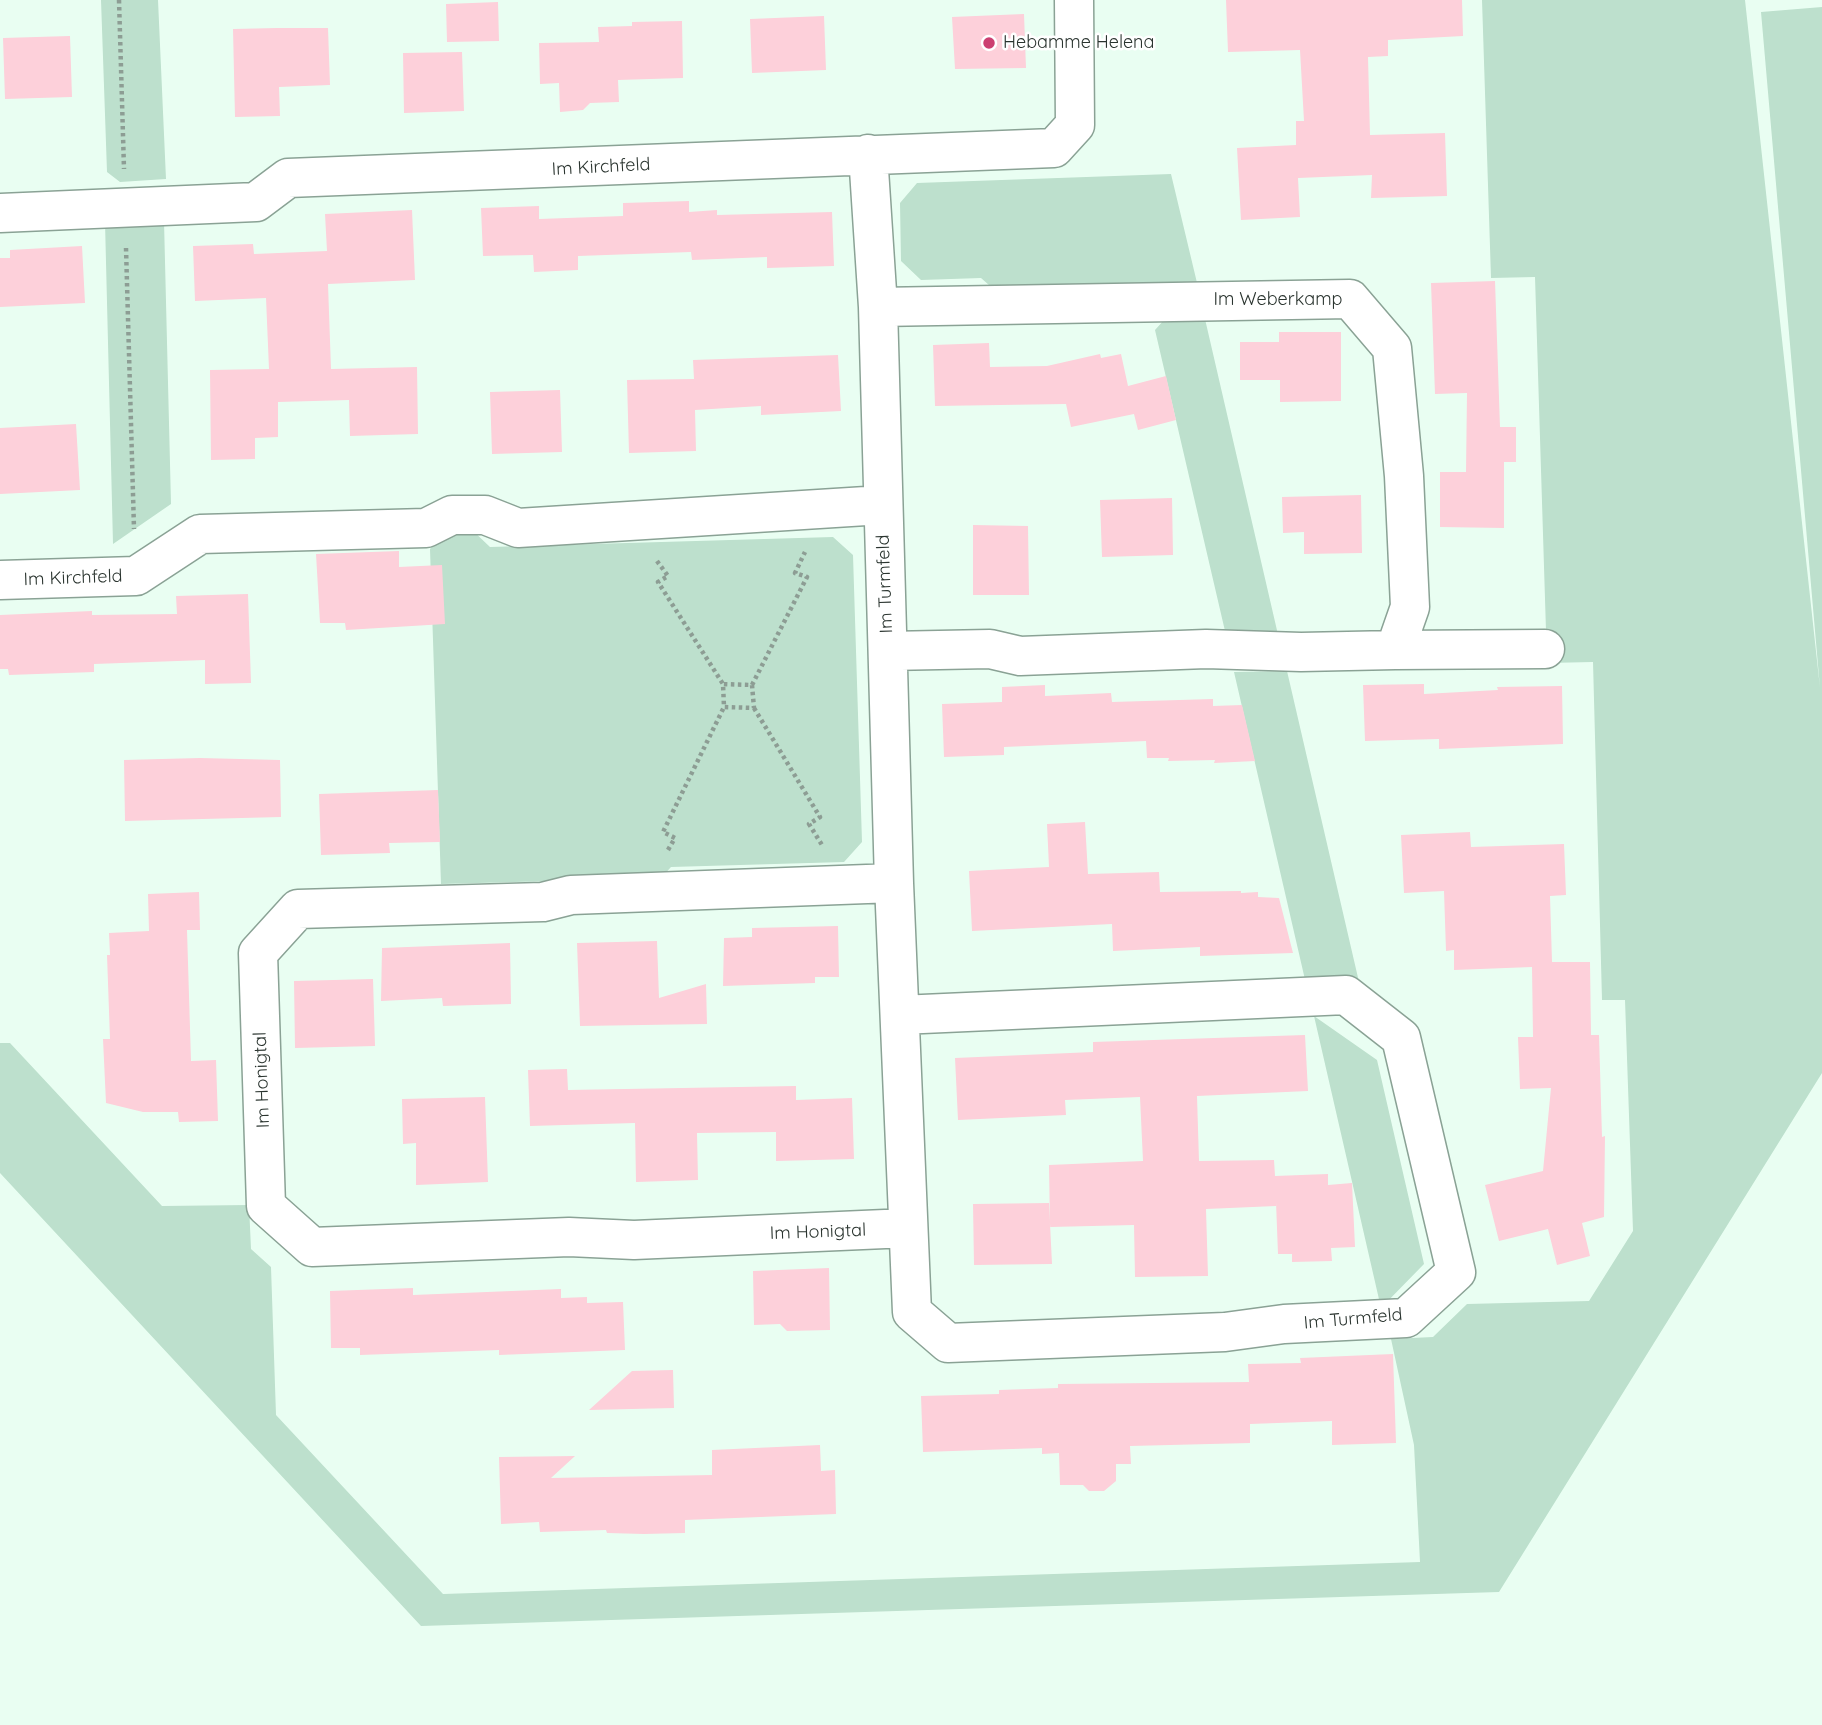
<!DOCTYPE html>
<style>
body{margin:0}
canvas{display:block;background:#e9fef2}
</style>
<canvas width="1822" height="1725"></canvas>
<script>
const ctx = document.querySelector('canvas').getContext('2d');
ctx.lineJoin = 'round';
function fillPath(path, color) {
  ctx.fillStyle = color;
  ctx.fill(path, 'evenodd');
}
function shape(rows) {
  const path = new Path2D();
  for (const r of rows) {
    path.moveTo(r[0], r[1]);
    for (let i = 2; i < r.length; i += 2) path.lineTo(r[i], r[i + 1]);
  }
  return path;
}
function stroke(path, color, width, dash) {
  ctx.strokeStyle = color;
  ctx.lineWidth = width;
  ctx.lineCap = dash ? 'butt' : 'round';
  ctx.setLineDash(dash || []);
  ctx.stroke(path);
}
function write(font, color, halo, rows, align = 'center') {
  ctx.font = font + ' Quicksand,sans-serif';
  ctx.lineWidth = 5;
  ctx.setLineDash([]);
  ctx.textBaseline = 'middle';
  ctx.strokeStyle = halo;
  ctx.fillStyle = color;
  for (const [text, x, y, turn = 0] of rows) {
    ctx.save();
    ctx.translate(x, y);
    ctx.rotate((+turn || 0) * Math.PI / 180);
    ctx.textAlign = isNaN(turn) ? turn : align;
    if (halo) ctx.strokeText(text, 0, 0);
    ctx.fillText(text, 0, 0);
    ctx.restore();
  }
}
fillPath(shape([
 [101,0,158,0,166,179,120,182,107,172],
 [1482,0,1745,0,1820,688,1761,12,1822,7,1822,1073,1499,1592,421,1626,0,1173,0,1043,10,1043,162,1206,249,1205,251,1249,271,1267,276,1415,443,1594,1420,1562,1414,1445,1391,1339,1433,1337,1467,1304,1589,1301,1633,1231,1625,1000,1602,1000,1593,662,1547,663,1535,277,1491,278],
 [1171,174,1198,287,998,293,981,278,921,280,901,261,900,203,917,183],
 [164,221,171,504,113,544,105,222],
 [1205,319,1279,639,1225,631,1155,330,1164,320],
 [470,528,490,547,833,537,853,555,862,842,844,862,671,867,661,878,441,884,430,549,448,529],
 [1287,671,1359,982,1306,984,1234,672],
 [1314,1016,1377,1060,1424,1264,1381,1308]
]), '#bde0cd');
fillPath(shape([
 [1226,0,1462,0,1463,36,1388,40,1388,56,1368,57,1370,135,1445,133,1447,196,1371,198,1372,175,1298,178,1300,217,1241,220,1237,148,1296,145,1296,121,1304,121,1300,50,1228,52],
 [498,2,499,41,447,42,446,4],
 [1024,14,1026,68,955,69,952,17],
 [824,16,826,70,752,73,750,19],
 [682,21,683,78,618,80,619,102,590,103,583,110,560,112,559,83,540,84,539,43,599,42,598,27,632,26,632,22],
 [277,28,328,28,330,85,279,87,280,116,235,117,233,29],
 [70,36,72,97,5,99,3,38],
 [462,52,464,111,404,113,403,53],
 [689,201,689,212,717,210,717,215,832,212,834,266,767,268,767,257,692,260,691,252,578,256,578,270,534,272,533,255,483,256,481,208,539,206,539,219,623,216,623,203],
 [412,210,415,280,328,284,331,369,417,367,418,434,350,436,349,400,278,402,278,437,255,438,255,459,211,460,210,370,269,369,266,298,195,301,193,246,253,244,254,254,327,251,325,214],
 [82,246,85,303,0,307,0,258,10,258,10,250],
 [1495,281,1500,427,1516,427,1516,462,1504,462,1504,528,1440,527,1440,472,1466,472,1467,393,1435,394,1431,283],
 [1279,332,1341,332,1341,401,1280,402,1280,380,1240,380,1240,342,1279,342],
 [989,343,990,367,1047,366,1100,354,1101,358,1121,354,1128,386,1166,376,1176,420,1138,430,1134,414,1071,427,1066,404,935,406,933,345],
 [838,355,841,411,761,415,761,406,695,410,696,451,629,453,627,380,694,379,693,360],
 [560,390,562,452,492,454,490,392],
 [76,424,80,490,0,494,0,428],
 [1361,495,1362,553,1304,554,1304,532,1283,533,1282,497],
 [1172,498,1173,555,1102,557,1100,500],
 [973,525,1028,526,1029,595,973,595],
 [399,551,399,567,442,565,445,624,346,630,345,623,320,623,316,554],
 [248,594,251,683,205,684,205,660,94,664,94,672,9,675,8,669,0,669,0,615,92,611,92,615,177,614,176,596],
 [1424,684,1424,694,1498,690,1497,687,1562,686,1563,744,1439,749,1439,739,1365,741,1363,685],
 [1045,685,1045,696,1111,693,1112,702,1213,699,1213,706,1242,705,1255,761,1214,763,1215,760,1168,761,1169,758,1147,758,1146,741,1004,747,1004,755,944,757,942,704,1002,702,1002,687],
 [200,758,280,760,281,817,125,821,124,760],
 [438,790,440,842,389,843,390,853,321,855,319,794],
 [1085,822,1088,874,1159,872,1160,892,1241,891,1241,893,1258,892,1258,897,1279,898,1293,953,1200,956,1200,947,1113,951,1112,924,972,931,969,871,1049,867,1047,824],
 [1470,832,1471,847,1564,844,1566,895,1550,896,1552,962,1590,962,1591,1035,1599,1035,1602,1137,1605,1136,1604,1217,1582,1223,1590,1256,1557,1265,1548,1229,1499,1241,1485,1185,1543,1171,1551,1088,1520,1089,1518,1037,1533,1037,1532,967,1454,970,1454,950,1446,951,1444,891,1404,893,1401,835],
 [199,892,200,930,187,930,191,1061,216,1060,218,1121,179,1122,178,1112,143,1112,106,1103,103,1039,110,1039,107,955,110,955,109,933,149,931,148,894],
 [838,926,839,977,815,977,815,983,723,986,724,938,752,937,752,928],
 [657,941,659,998,706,984,707,1024,580,1026,577,943],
 [510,943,511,1004,443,1006,442,998,381,1001,382,948],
 [373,979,375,1046,295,1048,294,981],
 [1305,1035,1308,1091,1197,1096,1199,1161,1274,1160,1275,1176,1328,1174,1328,1185,1352,1183,1355,1247,1331,1248,1332,1261,1292,1262,1292,1254,1278,1254,1276,1202,1276,1206,1206,1209,1208,1276,1135,1277,1134,1225,1050,1227,1049,1165,1143,1161,1140,1097,1065,1100,1066,1115,958,1120,955,1058,1093,1052,1093,1042],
 [567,1069,568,1090,796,1086,796,1100,852,1098,854,1159,776,1161,776,1132,697,1133,698,1180,636,1182,635,1123,530,1126,528,1070],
 [485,1097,488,1182,416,1185,416,1143,403,1144,402,1099],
 [1049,1203,1052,1264,974,1265,973,1204],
 [829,1268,830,1330,787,1331,780,1324,754,1325,753,1271],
 [413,1288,413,1295,561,1289,561,1298,587,1297,587,1303,623,1302,625,1350,499,1355,499,1350,360,1355,360,1348,331,1348,330,1291],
 [1393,1354,1396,1443,1332,1445,1332,1421,1250,1424,1250,1443,1130,1446,1131,1464,1116,1464,1116,1481,1104,1491,1089,1491,1083,1485,1060,1485,1059,1453,1042,1454,1042,1448,923,1452,921,1396,999,1394,999,1390,1058,1388,1058,1384,1249,1382,1248,1364,1301,1363,1300,1358],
 [673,1370,674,1408,589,1410,632,1371],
 [820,1445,821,1471,835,1470,836,1514,685,1520,685,1533,644,1534,607,1533,606,1530,540,1532,539,1522,501,1524,499,1457,575,1456,551,1478,712,1475,712,1450]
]), '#fdd0da');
const minor = shape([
 [868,154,878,307,894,883,912,1312,948,1343,1225,1332,1284,1324,1406,1318,1456,1272,1401,1038,1346,995,900,1015],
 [0,213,256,202,288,178,1054,148,1075,125,1074,0],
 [878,307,1350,299,1392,348,1404,476,1410,607,1395,650,1301,652,1206,649,1020,656,990,649,888,651],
 [0,580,136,576,200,534,426,528,452,515,485,515,518,528,882,505],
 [1395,650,1545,649],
 [894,883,571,895,543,902,298,909,258,953,266,1206,312,1247,569,1237,634,1240,908,1228]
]);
stroke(minor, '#8aa295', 41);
stroke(shape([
 [119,0,124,169],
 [126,248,134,529],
 [657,561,668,576,658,582,723,684,724,707,754,708,752,685,723,684],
 [752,685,807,577,795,573,805,552],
 [754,708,820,817,809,824,822,845],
 [668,850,675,838,663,832,724,707]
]), '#8d9d94', 4.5, [3.5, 3.5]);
stroke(minor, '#fff', 38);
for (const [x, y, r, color] of [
 [989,43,7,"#cc3f71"]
]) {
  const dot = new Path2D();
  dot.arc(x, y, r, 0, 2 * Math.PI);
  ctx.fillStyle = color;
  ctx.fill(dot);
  stroke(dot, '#fff', 2.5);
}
write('18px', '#2a342f', '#fff', [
 ["Hebamme Helena",1003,43]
], 'left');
write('18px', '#2a342f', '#fff', [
 ["Im Kirchfeld",601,167,-3],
 ["Im Weberkamp",1278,300],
 ["Im Kirchfeld",73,578,-2],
 ["Im Turmfeld",885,584,-92],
 ["Im Honigtal",262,1080,-92],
 ["Im Honigtal",818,1232,-2],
 ["Im Turmfeld",1353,1319,-5]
]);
</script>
